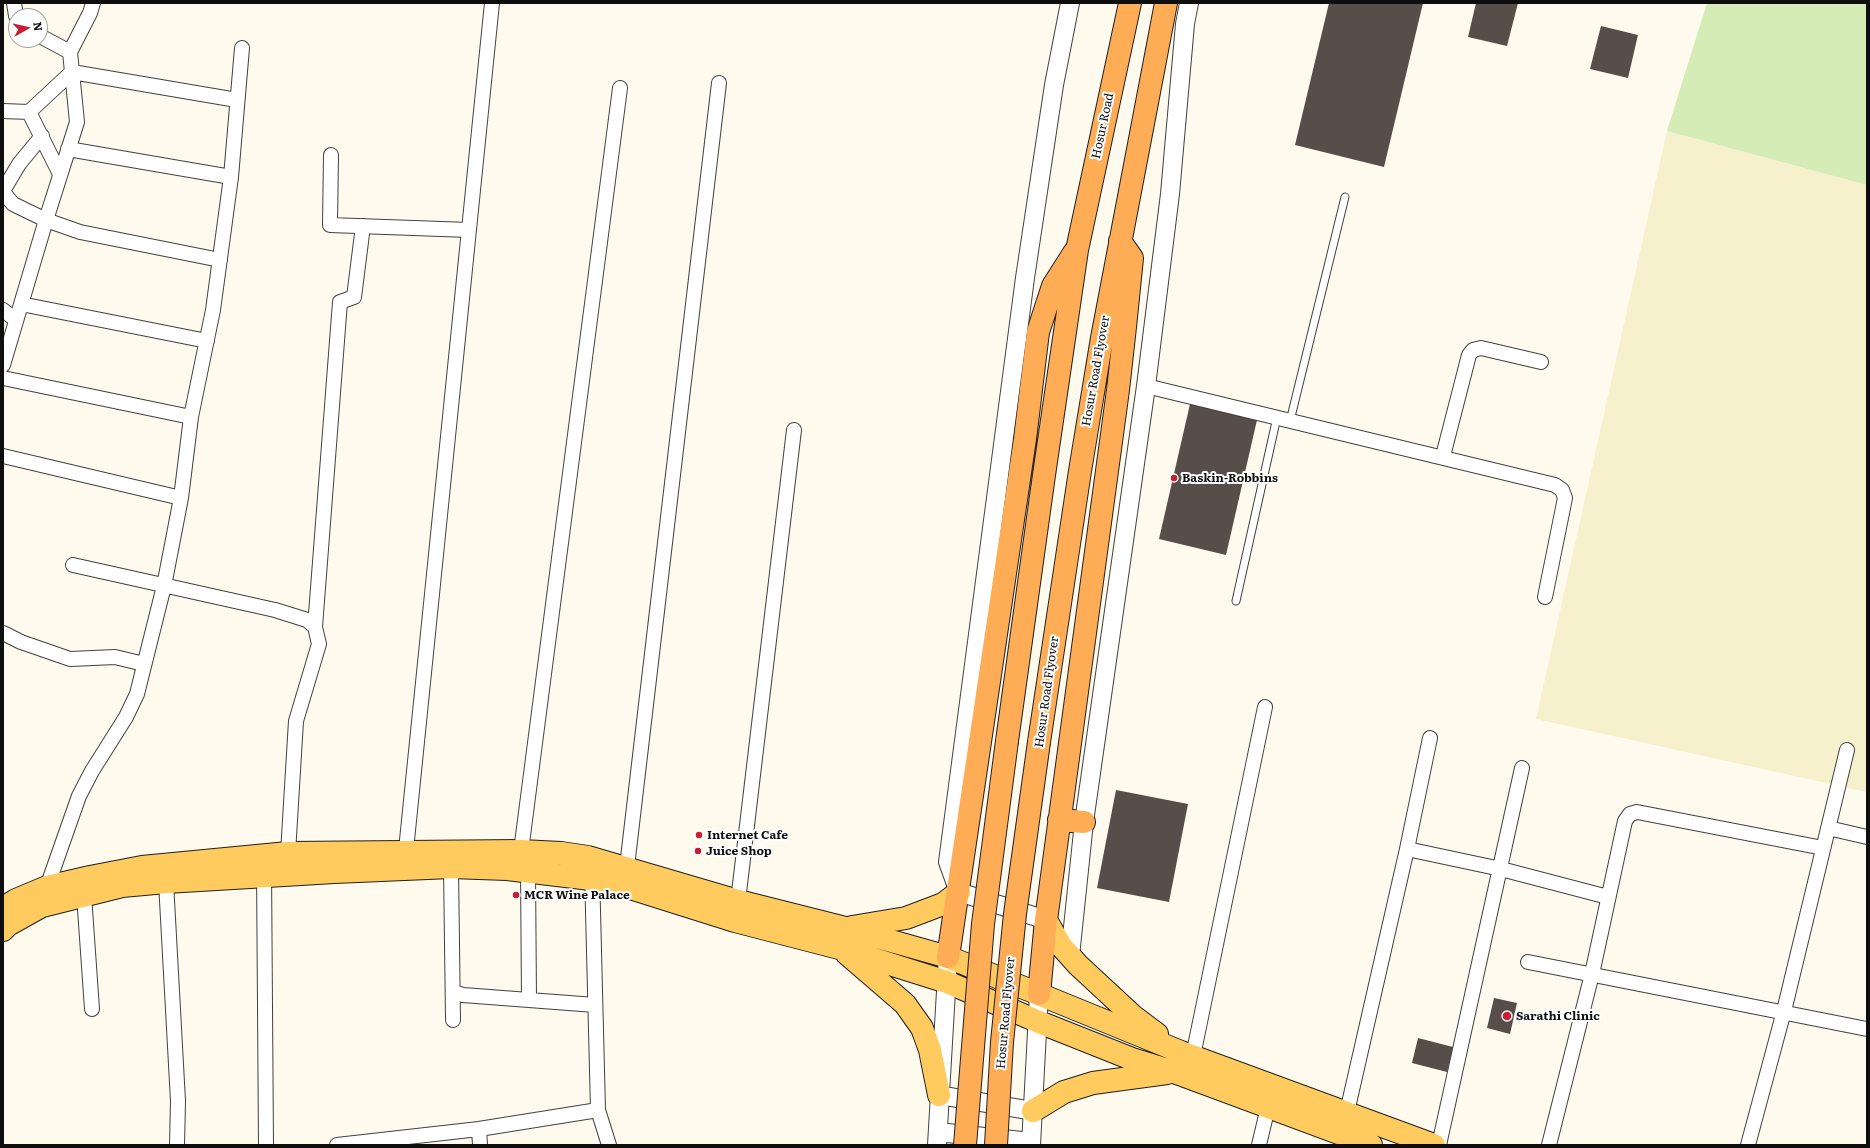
<!DOCTYPE html>
<style>
body{margin:0}
#map{position:relative;width:1870px;height:1148px;overflow:hidden;background:#fffaee;font-family:Literata,serif}
canvas{display:block}
.frame{position:absolute;inset:0;border:4px solid #0e0e0e;pointer-events:none}
.north{position:absolute;left:8px;top:8px;width:40px;height:40px;box-sizing:border-box;background:#fff;border:1px solid #9f9f9f;border-radius:50%;rotate:82deg;font-size:11px;font-weight:700;line-height:16px;text-align:center;color:#0e0e0e}
.north::after{content:'';display:block;margin:auto;width:14px;height:18px;background:#c61e34;clip-path:polygon(50% 0,100% 100%,50% 72%,0 100%)}
</style>
<div id="map">
<canvas width="1870" height="1148"></canvas>
<div class="frame"></div>
<div class="north">N</div>
</div>
<script>
const ctx = document.querySelector('canvas').getContext('2d');
ctx.lineJoin = 'round';
function fillPath(path, color) {
  ctx.fillStyle = color;
  ctx.fill(path, 'evenodd');
}
function shape(rows) {
  const path = new Path2D();
  for (const r of rows) {
    path.moveTo(r[0], r[1]);
    for (let i = 2; i < r.length; i += 2) path.lineTo(r[i], r[i + 1]);
  }
  return path;
}
function stroke(path, color, width, dash) {
  ctx.strokeStyle = color;
  ctx.lineWidth = width;
  ctx.lineCap = dash ? 'butt' : 'round';
  ctx.setLineDash(dash || []);
  ctx.stroke(path);
}
function write(font, color, halo, rows, align = 'center') {
  ctx.font = font + ' Literata,serif';
  ctx.lineWidth = 4;
  ctx.setLineDash([]);
  ctx.textBaseline = 'middle';
  ctx.strokeStyle = halo;
  ctx.fillStyle = color;
  for (const [text, x, y, turn = 0] of rows) {
    ctx.save();
    ctx.translate(x, y);
    ctx.rotate((+turn || 0) * Math.PI / 180);
    ctx.textAlign = isNaN(turn) ? turn : align;
    if (halo) ctx.strokeText(text, 0, 0);
    ctx.fillText(text, 0, 0);
    ctx.restore();
  }
}
fillPath(shape([
 [1667,131,1867,185,1867,792,1536,719]
]), '#f7f0cd');
fillPath(shape([
 [1707,3,1867,3,1867,185,1667,131]
]), '#d6ecb6');
fillPath(shape([
 [1329,3,1423,3,1384,167,1295,145],
 [1476,3,1518,3,1507,46,1468,37],
 [1601,26,1638,35,1628,78,1590,69],
 [1190,404,1257,420,1226,555,1159,539],
 [1116,790,1188,804,1169,902,1097,888],
 [1494,998,1517,1003,1510,1034,1487,1028],
 [1418,1038,1453,1047,1447,1072,1412,1063]
]), '#574e49');
const service = shape([
 [1290,421,1345,197],
 [1236,601,1277,417]
]);
const minor = shape([
 [14,3,16,16],
 [40,36,70,52],
 [3,111,29,112,72,72,237,100],
 [29,112,60,174],
 [68,149,231,177],
 [331,155,330,225,469,230],
 [3,191,19,164,42,136],
 [3,192,13,204,46,220,80,232,220,260],
 [21,304,207,341],
 [3,310,16,320],
 [3,365,46,220,77,122,70,52,90,13,93,3],
 [3,378,191,417],
 [1146,386,1555,485,1562,490,1565,498,1545,597],
 [3,456,181,498],
 [1443,456,1469,355,1473,350,1481,348,1541,362],
 [73,565,275,610,307,620,315,627,319,644,296,721,288,853],
 [315,627,340,302,354,297,363,226],
 [3,633,21,642,70,659,115,657,144,664],
 [1828,828,1867,837],
 [1407,849,1501,869,1608,897],
 [521,851,620,88],
 [405,860,492,3],
 [451,867,453,1020],
 [264,868,266,1145],
 [528,871,529,1000],
 [592,871,598,1110,609,1145],
 [626,875,719,83],
 [166,882,178,1101,177,1145],
 [47,887,79,796,92,771,126,717,137,694,164,586,181,498,191,417,213,310,231,177,242,48],
 [84,895,92,1009],
 [738,901,794,430],
 [1528,962,1867,1029],
 [453,992,463,995,595,1005],
 [1193,1056,1265,707],
 [1347,1112,1407,849,1430,738],
 [479,1129,480,1145],
 [337,1145,479,1129,598,1110],
 [1259,1145,1268,1107],
 [1439,1145,1522,768],
 [1549,1145,1592,974,1625,821,1630,814,1637,812,1823,848],
 [1748,1145,1784,1011,1847,750]
]);
const tertiary = shape([
 [1046,920,959,892,948,862,1025,278,1054,85,1070,3],
 [1070,956,1084,822,1146,386,1170,194,1185,24,1189,3],
 [939,1095,1033,1111],
 [938,1132,1031,1142],
 [937,1145,948,957],
 [1031,1145,1039,994]
]);
const primary = shape([
 [3,908,16,900,47,887,90,877,142,867,288,853,521,851,561,853,588,857,738,901,845,928,948,957,1181,1052,1434,1145],
 [1046,920,1061,946,1078,965,1133,1016,1157,1034],
 [852,927,906,918,943,904,959,892],
 [3,930,8,925,42,906,122,886,166,882,334,872,451,867,507,869,591,879,624,886,735,921,839,948,947,982,1039,1022,1132,1059,1174,1072,1371,1145],
 [847,954,905,1004,922,1028,930,1050,939,1095],
 [1033,1111,1064,1092,1093,1083,1167,1073]
]);
const trunk = shape([
 [1007,741,1044,475,1077,250,1130,3],
 [1039,742,1080,471,1102,338,1166,3],
 [1059,820,1084,822],
 [948,957,1025,439,1038,332,1053,286,1074,253],
 [1039,994,1046,920,1118,390,1125,327,1132,258,1120,241]
]);
stroke(service, '#414141', 9);
stroke(minor, '#414141', 16);
stroke(tertiary, '#414141', 20);
stroke(primary, '#1f1f1f', 24);
stroke(trunk, '#1f1f1f', 24);
stroke(service, '#fff', 7);
stroke(minor, '#fff', 14);
stroke(tertiary, '#fff', 18);
stroke(primary, '#ffca5e', 22);
stroke(trunk, '#fead56', 22);
const trunkBridge = shape([
 [965,1145,983,924,1007,741],
 [996,1145,1002,1042,1015,914,1039,742]
]);
stroke(trunkBridge, '#1f1f1f', 24, []);
stroke(trunkBridge, '#fead56', 22);
for (const [x, y, r, color] of [
 [1174,478,4,"#c61e34"],
 [699,835,4,"#c61e34"],
 [698,851,4,"#c61e34"],
 [516,895,4,"#c61e34"],
 [1507,1016,5,"#c61e34"]
]) {
  const dot = new Path2D();
  dot.arc(x, y, r, 0, 2 * Math.PI);
  ctx.fillStyle = color;
  ctx.fill(dot);
  stroke(dot, '#fff', 1.5);
}
write('12px', '#0e0e0e', '#fff', [
 ["Hosur Road",1103,126,-78],
 ["Hosur Road Flyover",1096,371,-80],
 ["Hosur Road Flyover",1047,692,-82],
 ["Hosur Road Flyover",1006,1013,-85]
]);
write('bold 12px', '#0e0e0e', '#fff', [
 ["Baskin-Robbins",1182,478],
 ["Internet Cafe",707,835],
 ["Juice Shop",706,851],
 ["MCR Wine Palace",524,895],
 ["Sarathi Clinic",1516,1016]
], 'left');
</script>
